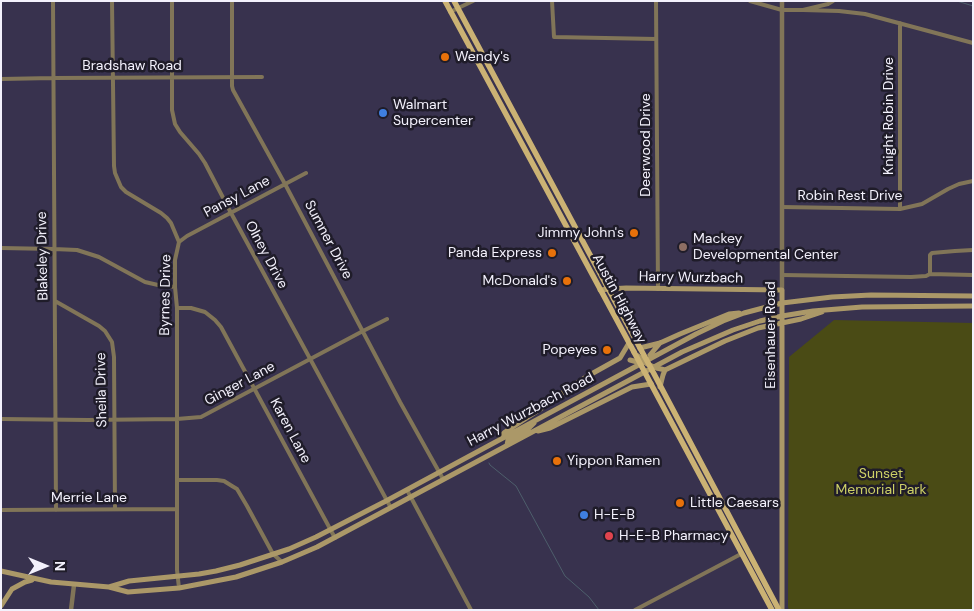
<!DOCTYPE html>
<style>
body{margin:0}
#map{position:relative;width:974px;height:611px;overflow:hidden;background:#38324e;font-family:"DM Sans",sans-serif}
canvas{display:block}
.frame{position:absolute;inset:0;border:2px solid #f3f1fc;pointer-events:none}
.north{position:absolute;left:20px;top:541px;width:50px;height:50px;-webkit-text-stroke:4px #1f1c29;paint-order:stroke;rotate:90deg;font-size:14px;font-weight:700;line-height:20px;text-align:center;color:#f3f1fc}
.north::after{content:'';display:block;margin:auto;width:18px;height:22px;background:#f3f1fc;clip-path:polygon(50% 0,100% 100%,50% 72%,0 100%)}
</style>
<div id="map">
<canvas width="974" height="611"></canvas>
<div class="frame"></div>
<div class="north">N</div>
</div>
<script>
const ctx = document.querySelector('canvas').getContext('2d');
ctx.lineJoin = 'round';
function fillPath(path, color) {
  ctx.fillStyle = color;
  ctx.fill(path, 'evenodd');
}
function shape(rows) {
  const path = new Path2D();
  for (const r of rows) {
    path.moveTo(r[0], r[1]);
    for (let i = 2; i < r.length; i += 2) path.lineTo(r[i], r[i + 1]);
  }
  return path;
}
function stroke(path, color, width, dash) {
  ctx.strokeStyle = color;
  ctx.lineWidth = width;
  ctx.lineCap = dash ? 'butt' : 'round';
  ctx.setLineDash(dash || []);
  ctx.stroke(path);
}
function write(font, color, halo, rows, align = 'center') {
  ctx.font = font + ' "DM Sans",sans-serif';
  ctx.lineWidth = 5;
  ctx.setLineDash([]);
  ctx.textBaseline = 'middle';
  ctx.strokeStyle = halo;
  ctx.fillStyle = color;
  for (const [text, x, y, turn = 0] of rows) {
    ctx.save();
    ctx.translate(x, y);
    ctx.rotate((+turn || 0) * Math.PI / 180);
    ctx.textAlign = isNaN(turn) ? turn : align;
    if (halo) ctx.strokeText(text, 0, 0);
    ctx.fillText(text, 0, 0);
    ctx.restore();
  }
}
fillPath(shape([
 [834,320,973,323,973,610,789,610,788,607,789,357]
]), '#4a4b15');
stroke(shape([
 [957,1,973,6],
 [476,440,479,445],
 [489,463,490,465,516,486,565,576,589,597,599,610]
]), '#4e5f6c', 1);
stroke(shape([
 [53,1,56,510],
 [112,1,114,166,115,173,121,187,126,192,161,213,167,218,171,223,179,242,175,260,175,287,177,308,177,570,179,588],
 [172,1,172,110,175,124,180,132,199,154,205,163,231,213,391,508],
 [232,1,232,86,233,90,285,184,400,402,443,479],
 [552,1,554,37,656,39],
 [656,1,658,289],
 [750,1,782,10,803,10,828,4,833,1],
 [803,10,839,11,865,14,973,43],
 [450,12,473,1],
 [1,79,53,78,262,77],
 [782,207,900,209,922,204,948,189,959,184,973,181],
 [900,209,900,23],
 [179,242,187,236,306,173],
 [1,248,54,249,77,250,99,257,145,282,158,285,175,287],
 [930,274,930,255,932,253,955,251,973,250],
 [782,275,911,277,926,276,930,274,973,275],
 [55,301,99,326,105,331,112,342,114,357,115,509],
 [177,308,191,308,205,312,215,320,221,327,335,538],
 [1,419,88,420,177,419,201,417,363,331,387,319],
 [177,480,217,480,224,481,232,486,237,489,247,506,273,554,282,562],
 [407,490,471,610],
 [1,510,177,509],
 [635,610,741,554]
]), '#817558', 4);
stroke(shape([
 [782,1,782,290],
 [71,610,74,585]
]), '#817558', 4.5);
stroke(shape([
 [600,290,609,289,626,288,782,290,782,610],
 [640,348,660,343,680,334,729,314,739,313],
 [650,355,660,343],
 [657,368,665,370,725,341,758,328,801,319,822,312],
 [660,387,663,375,665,370],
 [538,431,550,428,632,387,651,384],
 [500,437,505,432,539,410,565,391,586,377,620,358,629,343],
 [507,445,508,440,529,428,534,423],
 [1,571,51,582,109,587,128,592,179,588,236,577,282,562,317,547,682,352,733,330,760,321,782,316,813,311,862,307,973,306],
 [109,587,129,581,199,574,216,571,240,565,289,549,316,537,386,501,696,334,723,321,744,313,782,303,832,297,871,295,973,296],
 [1,606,12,589,25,582,32,580]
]), '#ab9868', 5);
stroke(shape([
 [445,1,634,352],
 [454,1,640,348],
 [652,370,779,610],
 [651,384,772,610]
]), '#cbb274', 5.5);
stroke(shape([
 [638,356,647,364,657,368],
 [630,360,641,363]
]), '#ab9868', 5);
stroke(shape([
 [640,348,652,370],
 [634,352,651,384]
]), '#cbb274', 5.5);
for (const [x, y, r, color] of [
 [445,57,5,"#e8710a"],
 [383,113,5,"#3f7fe0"],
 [634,233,5,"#e8710a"],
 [683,247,5,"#8d6e63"],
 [552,253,5,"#e8710a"],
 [567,281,5,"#e8710a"],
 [607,350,5,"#e8710a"],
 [557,461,5,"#e8710a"],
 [680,503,5,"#e8710a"],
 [584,515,5,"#3f7fe0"],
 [609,536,5,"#e0444e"]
]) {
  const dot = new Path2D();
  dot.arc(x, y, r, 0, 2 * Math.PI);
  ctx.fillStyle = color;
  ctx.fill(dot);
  stroke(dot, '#1f1c29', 2);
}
write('14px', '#f3f1fc', '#1f1c29', [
 ["Wendy's",455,57],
 ["Walmart",393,105],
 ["Supercenter",393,121],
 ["Jimmy John's",624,233,"right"],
 ["Mackey",693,239],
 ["Developmental Center",693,255],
 ["Panda Express",542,253,"right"],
 ["McDonald's",557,281,"right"],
 ["Popeyes",597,350,"right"],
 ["Yippon Ramen",567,461],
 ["Little Caesars",690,503],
 ["H-E-B",594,515],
 ["H-E-B Pharmacy",619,536]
], 'left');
write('14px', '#f3f1fc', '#1f1c29', [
 ["Bradshaw Road",132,66],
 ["Knight Robin Drive",889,116,-90],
 ["Deerwood Drive",646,145,-90],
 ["Robin Rest Drive",850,196],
 ["Pansy Lane",237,197,-28],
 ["Sumner Drive",328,240,62],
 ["Olney Drive",266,255,62],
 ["Blakeley Drive",43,256,-91],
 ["Harry Wurzbach",691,278,1],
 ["Byrnes Drive",166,295,-89],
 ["Austin Highway",619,299,62],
 ["Eisenhauer Road",771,335,-90],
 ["Ginger Lane",240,384,-28],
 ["Sheila Drive",102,390,-91],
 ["Harry Wurzbach Road",531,410,-28],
 ["Karen Lane",290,431,62],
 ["Merrie Lane",89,498]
]);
write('14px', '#cdd066', '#1f1c29', [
 ["Sunset",881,474],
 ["Memorial Park",881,490]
]);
</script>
